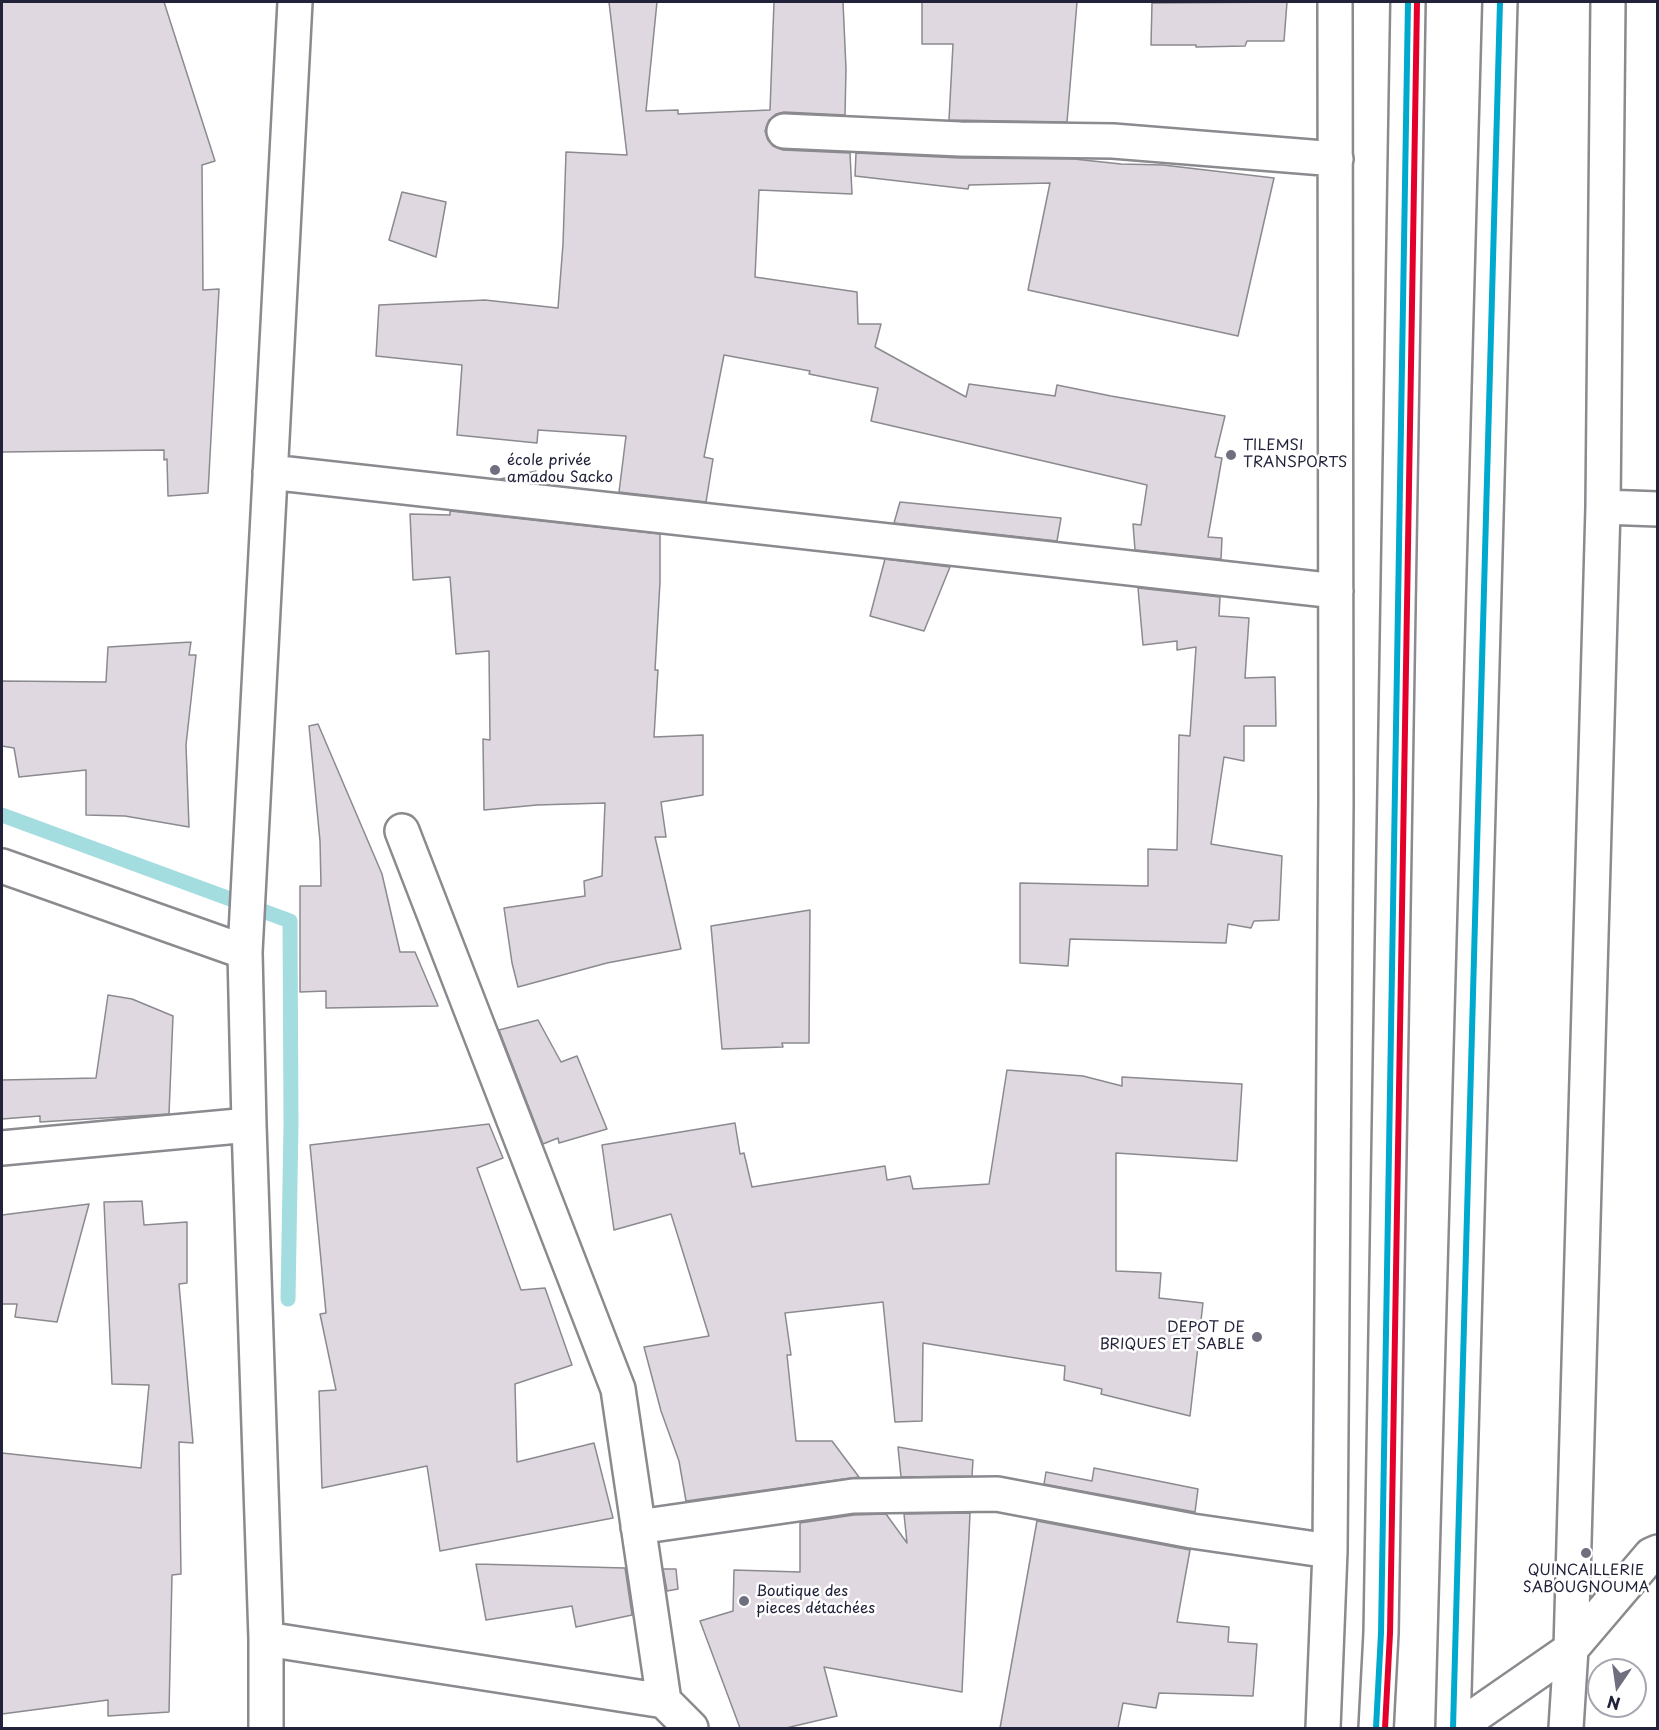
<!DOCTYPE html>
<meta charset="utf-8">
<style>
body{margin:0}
#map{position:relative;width:1659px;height:1730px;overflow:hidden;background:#fff;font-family:"Playpen Sans",sans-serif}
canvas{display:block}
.frame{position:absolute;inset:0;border:3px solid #22223b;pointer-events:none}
.north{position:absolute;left:1587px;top:1658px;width:60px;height:60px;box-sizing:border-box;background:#fff;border:2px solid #a7a7b1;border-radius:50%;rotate:193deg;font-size:16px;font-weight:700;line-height:24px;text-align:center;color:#22223b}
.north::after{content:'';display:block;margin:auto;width:21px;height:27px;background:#6f6f80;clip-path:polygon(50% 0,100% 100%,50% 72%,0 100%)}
</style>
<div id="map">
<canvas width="1659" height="1730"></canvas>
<div class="frame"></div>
<div class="north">N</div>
</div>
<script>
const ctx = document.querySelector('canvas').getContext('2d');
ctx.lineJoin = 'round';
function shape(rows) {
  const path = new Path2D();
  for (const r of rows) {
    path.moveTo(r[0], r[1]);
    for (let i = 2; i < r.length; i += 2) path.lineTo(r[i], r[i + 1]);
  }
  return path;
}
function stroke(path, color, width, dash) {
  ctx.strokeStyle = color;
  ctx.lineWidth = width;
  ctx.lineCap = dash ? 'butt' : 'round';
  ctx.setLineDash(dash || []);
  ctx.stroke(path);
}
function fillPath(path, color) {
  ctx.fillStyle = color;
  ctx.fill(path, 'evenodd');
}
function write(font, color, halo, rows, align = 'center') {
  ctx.font = font + ' "Playpen Sans",sans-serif';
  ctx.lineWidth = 5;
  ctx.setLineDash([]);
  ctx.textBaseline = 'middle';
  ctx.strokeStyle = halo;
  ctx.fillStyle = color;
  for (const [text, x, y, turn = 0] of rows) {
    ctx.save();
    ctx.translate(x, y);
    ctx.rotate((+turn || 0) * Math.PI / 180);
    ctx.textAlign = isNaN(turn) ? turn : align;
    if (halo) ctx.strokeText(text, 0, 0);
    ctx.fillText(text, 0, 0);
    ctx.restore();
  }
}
stroke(shape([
 [2,815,290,921,291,1125,288,1299]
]), '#a4dde0', 15);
const building = shape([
 [2,2,164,2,215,161,202,165,203,290,219,289,208,493,168,496,167,459,164,460,164,450,2,452,2,2],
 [609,2,657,2,646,111,678,110,678,114,770,110,774,2,843,2,846,69,845,115,784,112,776,114,769,120,765,131,768,140,773,146,783,150,850,153,852,194,759,190,755,277,857,292,858,324,881,324,875,347,966,397,969,384,1055,396,1057,385,1111,396,1225,416,1215,457,1222,458,1208,537,1222,538,1221,559,1135,550,1133,524,1141,525,1147,485,871,421,878,388,809,374,810,371,724,355,704,457,713,459,706,502,619,492,626,436,538,430,537,443,457,435,462,365,376,356,379,305,485,300,558,308,563,244,566,152,627,155,609,2],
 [922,2,1077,2,1067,122,949,120,953,44,922,44,922,2],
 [1287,2,1284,41,1247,41,1245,46,1196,47,1196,45,1151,45,1152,3,1287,2],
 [856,153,960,158,1074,159,1121,164,1163,165,1274,178,1238,336,1028,290,1050,183,969,185,968,189,855,176,856,153],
 [402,192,446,202,436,257,389,240,402,192],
 [536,471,536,483,500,479,536,471],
 [900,502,1061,518,1057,541,894,523,900,502],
 [450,511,660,534,660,582,655,670,658,670,654,737,703,735,703,795,661,802,666,837,655,837,681,949,607,963,518,987,512,963,504,908,585,896,584,881,602,876,605,803,537,805,484,810,483,739,490,740,489,651,456,654,450,577,413,580,410,514,450,515,450,511],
 [885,559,950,567,924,631,870,616,885,559],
 [1138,588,1220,597,1219,616,1249,618,1245,678,1275,677,1276,726,1244,726,1244,761,1224,757,1211,844,1282,856,1279,920,1254,921,1251,928,1228,924,1226,943,1070,939,1068,966,1020,963,1020,883,1148,886,1148,849,1177,850,1179,735,1190,736,1196,647,1177,650,1177,641,1143,645,1138,588],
 [191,642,189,655,196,655,186,745,189,827,125,816,86,815,86,770,19,777,14,748,2,746,2,681,106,682,108,647,191,642],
 [318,724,382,874,400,952,415,952,438,1006,326,1008,326,991,300,992,300,886,321,886,320,841,309,726,318,724],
 [810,910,809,1043,782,1043,783,1047,722,1049,711,926,810,910],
 [108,995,132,999,173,1016,169,1114,40,1122,40,1116,2,1119,2,1080,96,1078,108,995],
 [538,1020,561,1062,577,1056,607,1129,559,1143,558,1138,543,1144,499,1030,538,1020],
 [1007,1070,1083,1076,1122,1086,1122,1077,1242,1084,1237,1161,1116,1153,1116,1271,1161,1273,1159,1298,1203,1303,1190,1416,1101,1394,1102,1389,1064,1380,1065,1366,923,1343,922,1421,895,1422,883,1302,785,1313,791,1355,787,1355,796,1441,832,1441,859,1477,686,1501,679,1461,661,1411,644,1347,709,1336,671,1214,614,1230,602,1145,735,1123,740,1154,744,1153,752,1187,885,1166,887,1180,910,1176,913,1189,989,1184,1007,1070],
 [489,1124,503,1158,477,1168,521,1290,545,1288,572,1365,515,1384,517,1462,594,1443,613,1518,440,1551,427,1466,322,1488,319,1391,336,1390,320,1314,326,1313,310,1145,489,1124],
 [142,1201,144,1225,187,1222,187,1283,179,1284,193,1443,179,1442,181,1574,172,1575,169,1712,108,1716,108,1700,2,1714,2,1453,141,1468,149,1385,112,1384,104,1202,142,1201],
 [89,1204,57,1322,15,1317,17,1304,2,1304,2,1215,89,1204],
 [898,1447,973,1460,972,1476,901,1477,898,1447],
 [1094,1468,1198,1489,1195,1512,1044,1484,1046,1472,1092,1481,1094,1468],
 [970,1513,962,1692,824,1667,837,1716,786,1728,740,1728,700,1621,733,1611,734,1570,800,1572,800,1523,854,1515,886,1514,907,1543,904,1514,970,1513],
 [1037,1521,1190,1550,1177,1622,1229,1627,1228,1642,1257,1644,1253,1696,1159,1693,1156,1708,1123,1703,1118,1728,1000,1728,1037,1521],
 [476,1564,625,1568,632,1615,576,1627,572,1606,486,1620,476,1564],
 [663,1569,676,1569,678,1589,667,1591,663,1569]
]);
fillPath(building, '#dfd8e1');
stroke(building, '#8a8a8f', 1.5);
const minor = shape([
 [784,131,960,139,1113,141,1336,159],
 [270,472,1336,591],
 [1603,507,1658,509],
 [402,831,618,1389,664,1701],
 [2,866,245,952],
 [2,1148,249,1125],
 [638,1527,853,1496,997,1494,1192,1531,1330,1551],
 [266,1639,664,1701,691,1728],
 [266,1728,266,1639,249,1125,245,952,295,2],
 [1323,1728,1330,1551,1336,801,1335,2],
 [1457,1728,1571,1649,1651,1555,1658,1552],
 [1566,1728,1571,1649,1603,507,1608,2]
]);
const trunk = shape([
 [1376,1728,1381,1633,1408,2],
 [1453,1728,1500,2]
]);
stroke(minor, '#8a8a8f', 38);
stroke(trunk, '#8a8a8f', 38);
stroke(minor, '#fff', 33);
stroke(trunk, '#fff', 33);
stroke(shape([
 [1376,1728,1381,1633,1408,2],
 [1453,1728,1500,2]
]), '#00a9ce', 6);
stroke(shape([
 [1385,1728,1390,1633,1417,2]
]), '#e4002b', 6);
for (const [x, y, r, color] of [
 [1231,455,6,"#6f6f80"],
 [495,470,6,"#6f6f80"],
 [1257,1337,6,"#6f6f80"],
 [1586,1553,6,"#6f6f80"],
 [744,1601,6,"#6f6f80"]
]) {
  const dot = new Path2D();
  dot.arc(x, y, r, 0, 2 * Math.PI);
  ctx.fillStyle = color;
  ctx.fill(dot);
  stroke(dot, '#fff', 2);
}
write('15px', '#22223b', '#fff', [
 ["TILEMSI",1243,446],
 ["TRANSPORTS",1243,463],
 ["école privée",507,461],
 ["amadou Sacko",507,478],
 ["DEPOT DE",1245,1328,"right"],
 ["BRIQUES ET SABLE",1245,1345,"right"],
 ["QUINCAILLERIE",1586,1571,"center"],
 ["SABOUGNOUMA",1586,1588,"center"],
 ["Boutique des",756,1592],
 ["pieces détachées",756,1609]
], 'left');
</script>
